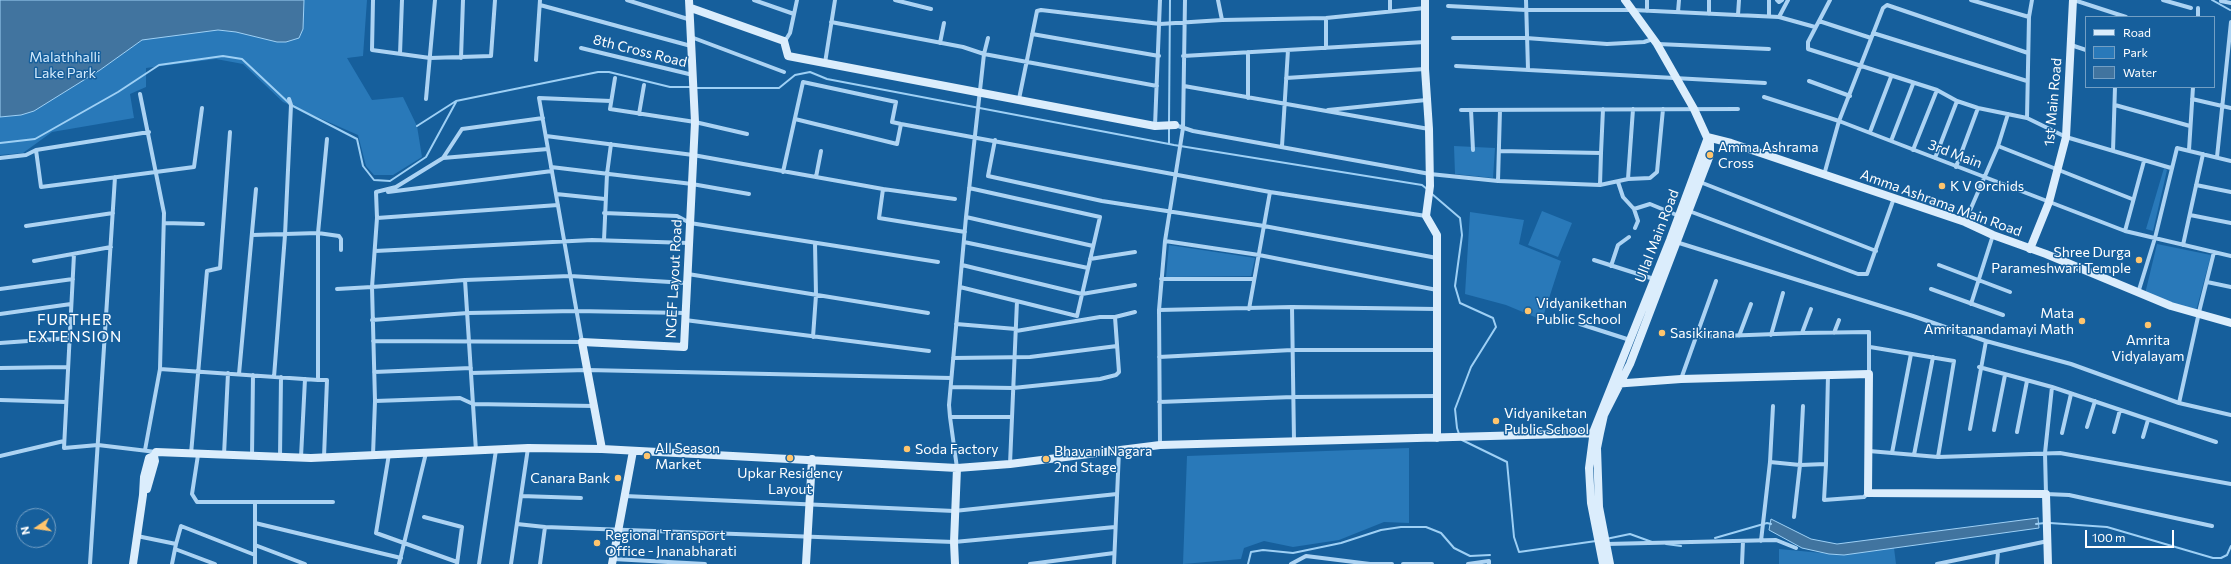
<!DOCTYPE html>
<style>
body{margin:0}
#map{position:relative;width:2231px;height:564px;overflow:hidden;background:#165f9c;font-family:Commissioner,sans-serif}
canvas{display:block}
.legend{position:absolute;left:2085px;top:16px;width:130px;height:72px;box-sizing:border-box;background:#165f9c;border:1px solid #739fc4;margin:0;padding:5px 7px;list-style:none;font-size:12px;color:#fff}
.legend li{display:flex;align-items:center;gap:8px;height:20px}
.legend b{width:20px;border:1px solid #739fc4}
.north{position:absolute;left:16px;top:508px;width:40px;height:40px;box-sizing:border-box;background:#165f9c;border:1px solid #739fc4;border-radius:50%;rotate:257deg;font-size:11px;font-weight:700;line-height:16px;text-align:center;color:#fff}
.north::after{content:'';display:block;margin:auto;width:14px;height:18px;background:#ffc56d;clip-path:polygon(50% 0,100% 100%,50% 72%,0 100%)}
.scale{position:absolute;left:2085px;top:530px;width:89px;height:18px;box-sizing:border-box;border:2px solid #fff;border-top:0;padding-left:5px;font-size:12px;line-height:14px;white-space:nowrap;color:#fff;-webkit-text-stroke:3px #165f9c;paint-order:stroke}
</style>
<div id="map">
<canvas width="2231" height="564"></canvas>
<ul class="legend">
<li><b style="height:5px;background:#dbedfc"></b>Road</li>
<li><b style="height:11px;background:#2979b9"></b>Park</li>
<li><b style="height:11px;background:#41749f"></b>Water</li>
</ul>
<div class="north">N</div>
<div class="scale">100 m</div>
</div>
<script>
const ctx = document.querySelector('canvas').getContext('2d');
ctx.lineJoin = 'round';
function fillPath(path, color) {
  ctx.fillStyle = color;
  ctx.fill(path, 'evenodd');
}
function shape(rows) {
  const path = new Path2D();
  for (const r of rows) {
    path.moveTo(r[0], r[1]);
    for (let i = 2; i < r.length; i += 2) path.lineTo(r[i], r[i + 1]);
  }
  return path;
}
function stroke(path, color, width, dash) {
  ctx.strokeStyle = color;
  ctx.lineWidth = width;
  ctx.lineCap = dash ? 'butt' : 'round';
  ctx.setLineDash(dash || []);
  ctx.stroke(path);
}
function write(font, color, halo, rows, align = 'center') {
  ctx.font = font + ' Commissioner,sans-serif';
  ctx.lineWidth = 3;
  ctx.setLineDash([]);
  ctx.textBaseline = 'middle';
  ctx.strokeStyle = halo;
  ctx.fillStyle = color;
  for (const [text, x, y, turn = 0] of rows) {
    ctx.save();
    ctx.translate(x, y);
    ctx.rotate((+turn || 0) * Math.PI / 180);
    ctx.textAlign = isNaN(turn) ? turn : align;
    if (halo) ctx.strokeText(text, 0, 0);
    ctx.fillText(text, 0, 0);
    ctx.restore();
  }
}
fillPath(shape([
 [0,0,367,0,363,56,347,58,372,100,403,97,417,126,422,157,393,175,374,175,366,166,358,135,283,102,243,64,216,59,146,68,146,87,130,94,134,118,52,132,23,153,0,155],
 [1454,146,1495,148,1493,178,1455,174],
 [2164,168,2167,170,2153,231,2146,229],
 [1542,211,1572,223,1558,257,1528,245],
 [1470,212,1524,220,1519,244,1561,261,1542,320,1506,305,1465,294],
 [2157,244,2211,255,2196,311,2145,294],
 [1169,245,1255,258,1251,276,1166,277],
 [1409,448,1409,523,1384,522,1339,540,1293,547,1264,541,1244,548,1241,559,1183,564,1187,456],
 [1894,548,1896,564,1779,564,1779,549,1844,555]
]), '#2979b9');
const water = shape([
 [0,0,304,0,303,29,299,38,286,42,277,42,236,32,218,30,142,40,100,70,34,111,21,115,0,117,0,0],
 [2038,518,2039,528,1844,555,1829,554,1802,548,1769,530,1771,519,1811,539,1837,544,2038,518]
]);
fillPath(water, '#41749f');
stroke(water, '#9ed0f5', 1);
stroke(shape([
 [2212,0,2230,10],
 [696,88,779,88,795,75,810,72,827,79,1169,144],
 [1169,123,1170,0],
 [417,126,456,101,598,72,609,72,670,87,692,87],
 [1169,127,1169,144,1174,145,1422,185,1427,189],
 [0,143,35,139,118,92,159,65,223,56,242,59,291,105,357,139,363,166,374,180,390,181,426,157,456,102],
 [1432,194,1460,218,1462,235,1455,286,1460,303,1493,318,1496,327,1471,367,1455,409,1457,428,1459,434],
 [1462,440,1507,462,1514,537,1519,552,1596,541],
 [2050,523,2107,527,2213,558,2221,558,2227,555,2231,546],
 [2036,524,2045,523],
 [1715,538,1767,523,1771,524],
 [1606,539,1630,534,1652,542],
 [1666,544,1681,546],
 [1248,564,1251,552,1263,550,1293,553,1341,543,1381,530,1401,527,1426,527,1441,533,1454,548,1470,556,1490,555]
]), '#9ed0f5', 2);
stroke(shape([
 [373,0,372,50,430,58,491,56,495,0],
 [627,0,691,20],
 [754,0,794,14],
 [895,0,931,9],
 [1218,0,1222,20],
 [1390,0,1390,10],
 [1526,0,1528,69],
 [1777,0,1779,2,1782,0],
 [1830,0,1808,42,1808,49,1937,90,1957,101,1978,108,2027,118,2066,137,2171,168],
 [1971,0,2029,17],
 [2074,0,2126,17],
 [2163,0,2191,8],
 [2221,1,2231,3],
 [540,5,691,46],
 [1448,6,1526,10,1633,10,1779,17,1815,27],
 [1647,11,1647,0],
 [1678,12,1679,0],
 [1709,14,1709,0],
 [1738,15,1739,0],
 [1769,16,1769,0],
 [1779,17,1788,0],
 [2198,17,2198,8],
 [1326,18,1326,48],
 [1819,21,1871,38],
 [831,22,963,47,984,54,966,217,949,405,950,417],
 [1873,33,2027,81],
 [1032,34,1159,56],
 [691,37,784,72],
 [988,38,984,54,1157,86],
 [1453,38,1526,38,1607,44,1644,42,1653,39],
 [785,41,790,33,797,0],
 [940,43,944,23],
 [1658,44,1769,49],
 [2071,45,2086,50],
 [581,48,693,75],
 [400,54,402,0],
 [1183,56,1425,42],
 [461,58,463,0],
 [536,60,540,0],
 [825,63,835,0],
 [1456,66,1765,83],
 [615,78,610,109,695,122,747,134],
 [1286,78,1425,69],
 [1809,81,1850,96],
 [1184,86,1429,129],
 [140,94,164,213,160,369,145,450],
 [1764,97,1839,121,2125,231,2231,256],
 [1248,98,1248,52],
 [426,99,435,0],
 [1019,99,1036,16,1037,11,1041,10,1160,24,1222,20,1326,18,1425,8],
 [2192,99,2231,108],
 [2115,105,2190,126],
 [1328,110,1426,100],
 [1461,110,1738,109],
 [1471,110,1473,150],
 [639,114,644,85],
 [2027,118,2029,17,2032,0],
 [795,119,897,144,901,124],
 [1175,125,1193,131,1430,174,1498,181,1600,185,1628,179,1650,178,1657,172,1663,109],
 [1155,126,1160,0],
 [149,132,36,150,41,187,194,167,202,108],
 [1870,132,1891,77],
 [546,136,693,155,883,189,879,218,965,232],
 [995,140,988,176,1102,201,1264,226,1437,258],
 [1891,141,1913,84],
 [1282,146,1288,50],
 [1998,146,2132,199],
 [1913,150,1937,90],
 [2189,150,2193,87],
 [1499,151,1601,153,1600,185],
 [2113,151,2115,87],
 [1601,153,1603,109],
 [2217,157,2231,22],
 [0,158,26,155,36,150],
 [443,158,548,149],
 [1935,158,1957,101],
 [551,167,692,184,749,194],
 [1956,167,1978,108],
 [783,172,803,82,896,102,892,122,901,124,1270,192,1249,309],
 [1824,175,1839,121,1883,8,1887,5,2028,53],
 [816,177,821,151],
 [1628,179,1633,109],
 [1498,181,1500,110],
 [1618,182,1623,197,1634,209,1650,204,1679,216],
 [1700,182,1876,251],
 [2196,185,2231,192],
 [883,189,955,199],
 [388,192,552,171],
 [1270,192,1426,216],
 [556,194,605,199],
 [1634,209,1638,221,1635,228],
 [1689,211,1858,274,1867,274,1894,198],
 [604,213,677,216,690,223,938,262],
 [2190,215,2231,223],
 [966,217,1093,246],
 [377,218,558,205],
 [1965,222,1998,146,2008,114],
 [164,223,203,224],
 [26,226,113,213],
 [2125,231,2144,161],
 [252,235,318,233,339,236,341,239,341,250],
 [604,240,607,174,611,144],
 [1165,241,1259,255,1437,290],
 [964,242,1088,268],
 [1676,242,1913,316,1986,341,2071,364,2179,403,2231,415],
 [2183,245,2203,154],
 [375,251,592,240,689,243],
 [74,254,64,448,98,445,156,452],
 [1090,259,1135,252],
 [1594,260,1654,279],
 [34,261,111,247],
 [962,265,1082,294,1135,285],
 [1939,265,2010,292],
 [1611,266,1618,245,1629,237],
 [688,274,928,313],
 [1161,279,1254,279],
 [2207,282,2231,287],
 [960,287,1077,316,1100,217,969,188],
 [0,289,73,279],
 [337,289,372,287,377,218,376,192,396,187,443,158,462,129,543,118],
 [1931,289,2003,315],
 [2138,293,2155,238,2177,148,2231,161],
 [1971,304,1993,235],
 [1292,307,1294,441],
 [1159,310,1292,307,1437,309],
 [0,314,71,304],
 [1115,317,1135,312],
 [372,320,468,313,576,311,685,313],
 [685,320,929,351],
 [956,324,1016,329],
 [1580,324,1630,340],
 [1802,333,1811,309],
 [1834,333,1839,320],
 [1771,335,1783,293],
 [1739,336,1751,304],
 [813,337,816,295,815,243],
 [1696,337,1716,281],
 [373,341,582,342,539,98,611,101],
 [0,343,70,338],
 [1870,347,1954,361,1938,457],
 [1159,357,1292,350,1437,350],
 [953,358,1030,357,1117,346],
 [1979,367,2052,387,2216,442],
 [0,368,68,367],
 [160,369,318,380],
 [374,372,471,368],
 [471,373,587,370,951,378],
 [239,374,256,189],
 [274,377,285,235,291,105,289,99],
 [1681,379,1696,337,1802,333,1869,332,1869,374],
 [951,387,1013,388,1100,379,1116,375,1119,372,1115,317,1100,317,1016,331],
 [2052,387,2045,453,2046,494,2069,495,2212,526],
 [0,400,66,402],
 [375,401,460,398,473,404,594,406],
 [1159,402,1293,397,1437,396],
 [2179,403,2200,308,2214,252],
 [2087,427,2095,401],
 [1970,429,1986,341],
 [1994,430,2005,375],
 [2017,432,2027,381],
 [2114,432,2120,410],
 [2062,433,2071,394],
 [2143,437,2148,420],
 [1160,445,1159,310,1165,241,1183,128,1185,0],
 [476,451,465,280,570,276,687,283],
 [1869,451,1938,457,2060,453,2231,484],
 [1892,453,1911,354],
 [191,454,207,271,220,268,230,132],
 [389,454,376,533,457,562],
 [198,455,192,494,197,502,333,502],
 [224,455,228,373],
 [373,455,375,401,372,287,465,280],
 [1914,455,1933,357],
 [0,456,64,441],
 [252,456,253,375],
 [280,457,281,377],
 [301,457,305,379],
 [324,457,327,380,318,380,318,233,327,139],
 [1770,462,1800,465,1826,464,1828,375],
 [1010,464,1017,301],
 [1826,464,1824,500,1864,497,1868,493],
 [957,468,950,417,1012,417],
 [521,496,581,498],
 [625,496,954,511,1117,494],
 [255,503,255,564],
 [424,517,462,527,457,564],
 [1794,517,1800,465,1803,406],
 [255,523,401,558],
 [517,524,545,527,954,542,1115,527],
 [137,536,176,544,175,549,215,564],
 [1761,541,1770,462,1773,406],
 [176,544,181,526,255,555],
 [1606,544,1776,540,1796,548],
 [255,545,305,564],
 [613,559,705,564],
 [90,564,115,177],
 [172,564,175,549],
 [399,564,426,453],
 [479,564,496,450],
 [511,564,528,448],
 [540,564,545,527],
 [1030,564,1114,553],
 [1114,564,1119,451],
 [1291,564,1306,556,1370,564,1392,564],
 [1403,564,1432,564],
 [1468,564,1489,561,1489,564],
 [1742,564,1743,541],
 [1937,564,2048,541],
 [1997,564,1998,552]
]), '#acd3f3', 4);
stroke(shape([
 [1425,0,1425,69,1429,129,1430,186,1426,216,1437,235,1437,438],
 [691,8,784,41,788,56,1155,126,1175,125],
 [1707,137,1731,143,1965,222,1993,235,2046,254,2171,306,2231,323],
 [2030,249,2049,202,2066,137,2073,0],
 [1613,384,1681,379,1869,374,1868,493,2046,494,2048,564],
 [602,449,582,342,684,347,695,122,689,0],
 [147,489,155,461,154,456],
 [133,564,143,495,144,477,149,458,154,456,156,452,311,458,528,448,602,449,957,468,1010,464,1160,445,1600,433],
 [612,564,633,451],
 [806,564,812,459],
 [955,564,954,542,957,468],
 [1603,564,1591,503,1589,468,1594,430,1670,240,1707,140],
 [1610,564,1599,507,1597,448,1600,433,1604,415,1630,364,1703,173,1710,155,1710,144,1694,109,1657,44,1625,0]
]), '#dbedfc', 8);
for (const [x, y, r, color] of [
 [1710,155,4,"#ffc56d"],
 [1942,186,4,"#ffc56d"],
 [2139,260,4,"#ffc56d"],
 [1528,311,4,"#ffc56d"],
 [2082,321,4,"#ffc56d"],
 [2148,325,4,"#ffc56d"],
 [1662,333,4,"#ffc56d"],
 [1496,421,4,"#ffc56d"],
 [907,449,4,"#ffc56d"],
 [647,456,4,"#ffc56d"],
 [790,458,4,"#ffc56d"],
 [1046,459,4,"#ffc56d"],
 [618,478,4,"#ffc56d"],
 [597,543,4,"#ffc56d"]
]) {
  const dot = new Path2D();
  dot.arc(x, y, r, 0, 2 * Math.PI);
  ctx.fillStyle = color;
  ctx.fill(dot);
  stroke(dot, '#165f9c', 1.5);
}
write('14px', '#fff', '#165f9c', [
 ["8th Cross Road",640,51,14],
 ["1st Main Road",2053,102,-85],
 ["3rd Main",1955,154,21],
 ["Amma Ashrama Main Road",1941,203,20],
 ["Ullal Main Road",1657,236,-69],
 ["NGEF Layout Road",674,279,-87]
]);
write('14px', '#d4ebfd', '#165f9c', [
 ["Malathhalli",65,57],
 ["Lake Park",65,73]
]);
write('14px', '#fff', '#165f9c', [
 ["Amma Ashrama",1718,147],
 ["Cross",1718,163],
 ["K V Orchids",1950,186],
 ["Shree Durga",2131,252,"right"],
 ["Parameshwari Temple",2131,268,"right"],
 ["Vidyanikethan",1536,303],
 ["Public School",1536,319],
 ["Mata",2074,313,"right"],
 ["Amritanandamayi Math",2074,329,"right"],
 ["Sasikirana",1670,333],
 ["Amrita",2148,340,"center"],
 ["Vidyalayam",2148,356,"center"],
 ["Vidyaniketan",1504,413],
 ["Public School",1504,429],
 ["All Season",655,448],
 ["Market",655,464],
 ["Soda Factory",915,449],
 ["Bhavani Nagara",1054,451],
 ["2nd Stage",1054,467],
 ["Upkar Residency",790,473,"center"],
 ["Layout",790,489,"center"],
 ["Canara Bank",610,478,"right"],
 ["Regional Transport",605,535],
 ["Office - Jnanabharati",605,551]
], 'left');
ctx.letterSpacing = '1px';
write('15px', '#fff', '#165f9c', [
 ["FURTHER",75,320],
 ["EXTENSION",75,337]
]);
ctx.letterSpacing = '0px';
</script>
